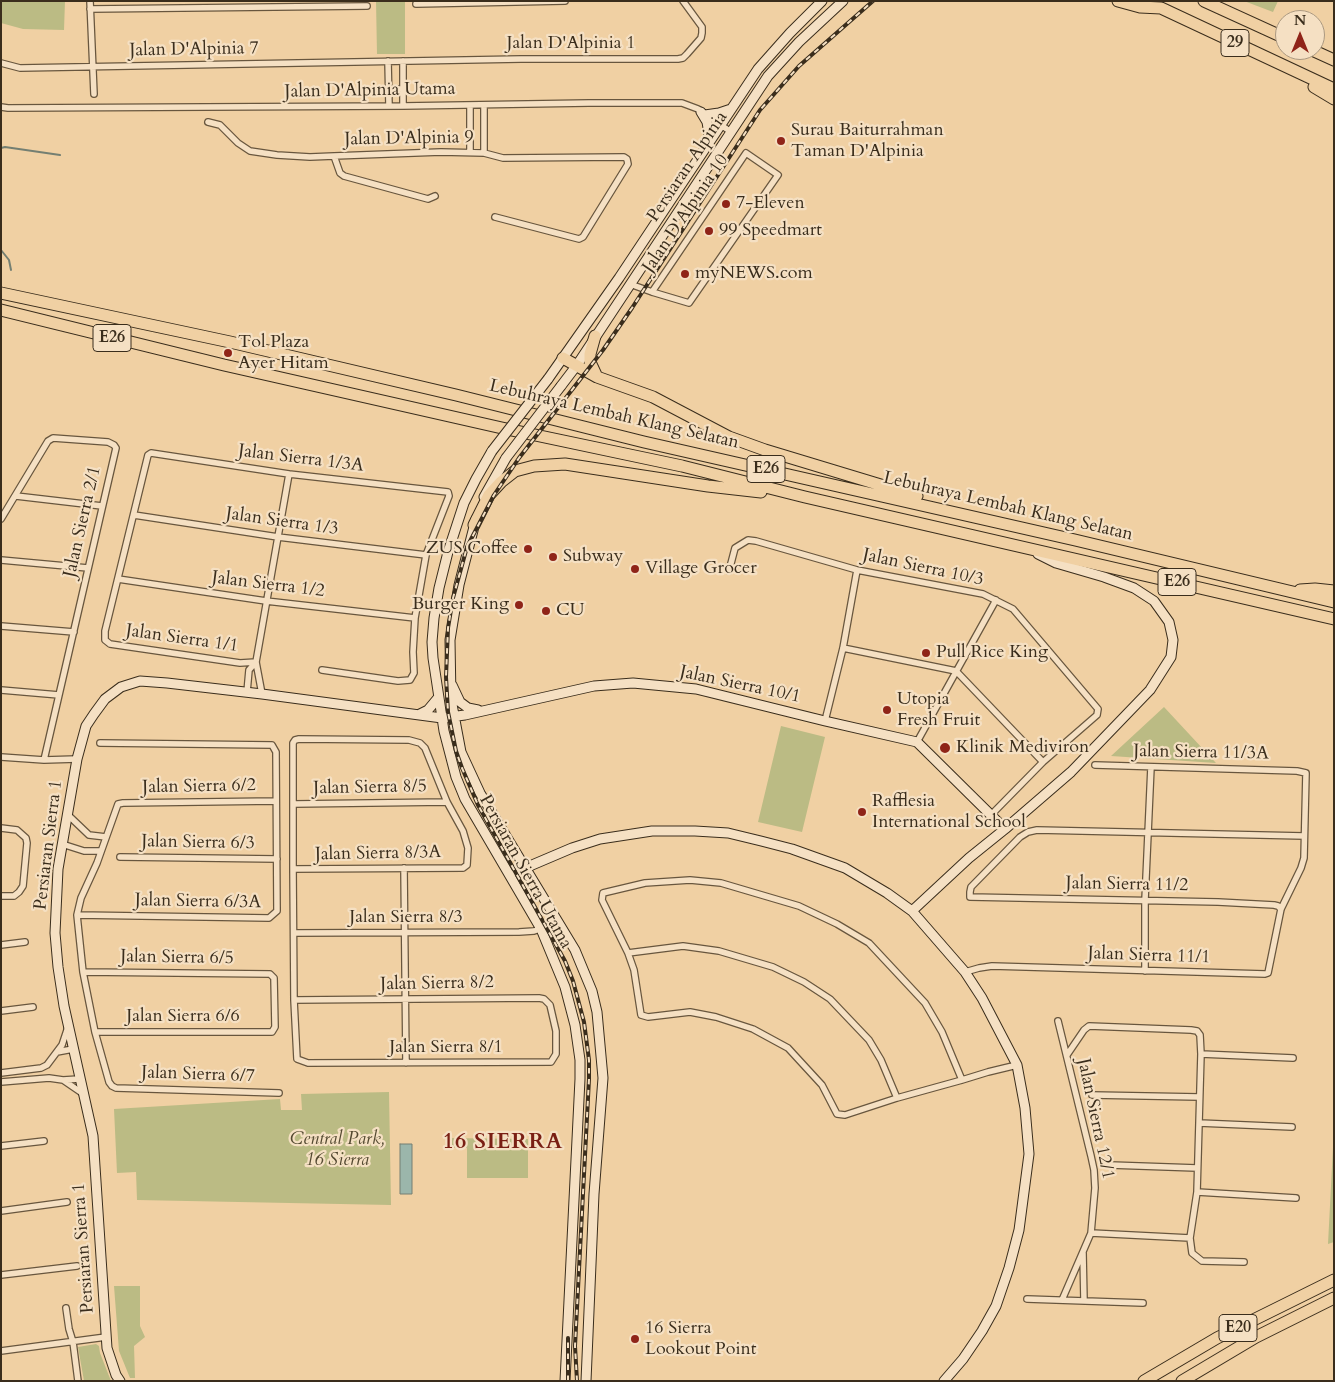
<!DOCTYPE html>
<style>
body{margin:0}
#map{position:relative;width:1335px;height:1382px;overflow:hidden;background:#f0d0a3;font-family:Cardo,serif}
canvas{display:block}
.frame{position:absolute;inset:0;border:2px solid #3a2d1c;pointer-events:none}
.north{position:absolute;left:1275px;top:10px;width:50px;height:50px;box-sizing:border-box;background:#f5e0c3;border:1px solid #aa9880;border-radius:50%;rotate:0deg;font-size:14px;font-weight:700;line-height:20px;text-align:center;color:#3a2d1c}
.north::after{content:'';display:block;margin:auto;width:18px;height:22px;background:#8f2418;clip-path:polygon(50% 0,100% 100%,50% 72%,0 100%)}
</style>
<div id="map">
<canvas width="1335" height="1382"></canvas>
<div class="frame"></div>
<div class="north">N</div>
</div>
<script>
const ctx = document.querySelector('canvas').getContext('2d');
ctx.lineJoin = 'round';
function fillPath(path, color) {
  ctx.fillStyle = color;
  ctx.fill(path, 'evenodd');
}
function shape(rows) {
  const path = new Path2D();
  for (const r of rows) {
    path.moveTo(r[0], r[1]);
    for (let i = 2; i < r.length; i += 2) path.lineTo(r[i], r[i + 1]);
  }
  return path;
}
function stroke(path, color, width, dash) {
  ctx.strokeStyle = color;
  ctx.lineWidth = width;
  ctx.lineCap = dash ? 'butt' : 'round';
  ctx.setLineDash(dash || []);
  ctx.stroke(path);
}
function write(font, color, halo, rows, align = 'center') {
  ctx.font = font + ' Cardo,serif';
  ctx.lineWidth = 4.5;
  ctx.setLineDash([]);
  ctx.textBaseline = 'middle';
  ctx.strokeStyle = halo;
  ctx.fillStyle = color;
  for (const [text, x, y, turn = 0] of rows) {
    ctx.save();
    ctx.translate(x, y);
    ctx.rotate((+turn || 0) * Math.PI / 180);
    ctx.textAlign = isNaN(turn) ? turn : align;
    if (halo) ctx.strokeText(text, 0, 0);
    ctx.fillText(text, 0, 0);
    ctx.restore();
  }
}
fillPath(shape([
 [1,1,65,1,64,30,23,29,1,23],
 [376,1,405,1,405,54,377,54],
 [1244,1,1278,1,1273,12],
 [1164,707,1216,763,1111,756],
 [781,726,825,737,802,832,758,822],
 [389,1092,391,1205,137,1200,136,1172,117,1173,114,1109,280,1099,281,1110,302,1110,301,1094],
 [1334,1128,1334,1242,1328,1244],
 [446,1138,528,1139,528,1178,467,1178,467,1148,445,1148],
 [114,1286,140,1286,140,1326,145,1337,134,1346,135,1378,130,1378,119,1351],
 [96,1344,99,1346,100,1353,111,1381,84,1381,78,1347]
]), '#bbbb84');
const water = shape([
 [400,1144,412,1144,412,1194,400,1194,400,1144]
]);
fillPath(water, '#9bb6ab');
stroke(water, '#747f72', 1);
stroke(shape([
 [1,148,5,147,60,155],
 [1,250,9,260,11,270]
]), '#747f72', 2);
const street = shape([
 [90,1,94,94],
 [416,4,565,1],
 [90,9,367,6],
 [388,61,389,106],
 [1,63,20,68,521,59,678,59,683,58,687,54,701,38,702,33,702,27,683,1],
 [389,89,403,89],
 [470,105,470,152],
 [484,105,484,153],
 [403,106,403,61],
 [1,107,8,108,403,106,589,103,682,103,698,109,731,132],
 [208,122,220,125,238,143,250,151,277,155,310,157,334,156],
 [435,196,428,199,344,176,340,173,334,156,441,152,484,153,503,158,624,157,627,159,628,164,583,237,579,239,495,217],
 [630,284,652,292,689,303,778,175,746,153,652,292],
 [16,496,102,506],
 [134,515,278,537,426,555],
 [1,519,48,441,53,438,108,442,114,445,116,448,44,760],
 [1,560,88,568],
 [729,571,735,548,748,540,756,541,857,570,983,594,1013,609,1098,709,1097,715,1043,762,990,816],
 [118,579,266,601,415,618],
 [1,626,74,632],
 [843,648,956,671,1043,762],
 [256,662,240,663,110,644,105,640,105,631,148,455,151,453,289,474,448,492,449,496,426,555,415,618,413,652,414,673,410,680,398,681,322,670],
 [1,690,59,695],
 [247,692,249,670,256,662],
 [262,694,256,662,289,474],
 [825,721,843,648,857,570],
 [917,742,996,600],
 [1,757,44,760,77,759],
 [276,801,123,803,118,804,97,863,81,898,77,915,83,972,95,1032,109,1082,112,1086,116,1088,279,1093],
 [294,804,447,802],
 [67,814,89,835,106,837],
 [1,828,17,830,26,838,27,843,23,886,19,892,14,896,1,896],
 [62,844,84,851,101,851],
 [120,857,277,859],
 [404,868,406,1063],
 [293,869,463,868,467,865,468,848,463,831,447,802,425,748,420,743,409,740,299,739,295,740,293,743,293,869,294,1000,297,1059,308,1063,551,1062,556,1054,556,1031,550,1005,544,999,539,998,294,1000],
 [509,875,525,868],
 [1281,909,1278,906,1274,905,1218,902,970,897,970,892,971,887,1020,837,1028,832,1037,830,1304,836],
 [77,915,269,918,277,911,276,752,272,745,100,743],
 [294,933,519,932,534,931,558,923],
 [1,945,25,942],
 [628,953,683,946,719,951,773,967,804,982,830,999,869,1040,881,1060,897,1098],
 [1145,971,1145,900,1151,767],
 [83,972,270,974,274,978,275,1027,272,1032,95,1032],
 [965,972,979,968,992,966,1265,974,1268,973,1281,909,1301,868,1304,858,1306,773,1297,771,1095,765],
 [1,1011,33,1007],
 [1058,1021,1091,1156,1094,1170,1095,1188,1091,1233,1062,1300],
 [57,1052,73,1049],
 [1201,1054,1293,1058],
 [1067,1055,1084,1030,1089,1026,1191,1030,1197,1031,1200,1035,1201,1054,1197,1192,1190,1238,1192,1253,1202,1261,1244,1262],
 [1,1073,41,1068,47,1065,62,1045,68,1027],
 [63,1080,79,1079],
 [962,1080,942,1032,925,1003,869,943,837,924,799,906,721,883,690,880,645,883,603,893,602,900,628,953,634,970,641,1015,648,1017,690,1012,716,1017,753,1029,788,1048,822,1085,837,1114,845,1115,897,1098,962,1080,988,1072,1017,1065],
 [1,1082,49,1078,63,1080,82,1093],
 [1092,1095,1199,1097],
 [1199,1123,1292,1127],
 [1,1146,44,1141],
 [1110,1165,1197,1168],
 [1197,1192,1296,1198],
 [1,1211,67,1202],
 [1091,1233,1190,1238],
 [1083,1253,1084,1301],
 [1,1275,77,1266],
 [1027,1299,1143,1303],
 [66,1308,69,1329,73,1342,78,1381],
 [1,1351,106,1337]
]);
const secondary = shape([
 [701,112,707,122,710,140],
 [705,115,719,113,731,109],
 [548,379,619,278,758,69,790,33,822,1],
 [561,386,577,365,768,76,799,42,843,1],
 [492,451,476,479,464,503,448,552,439,588,434,618,432,642,433,658,444,731,456,777,465,799,541,929,565,987,575,1025,580,1060,580,1079,565,1381],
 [484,497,506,458],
 [476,519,459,585,450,640,451,699,461,752,480,793,575,950,592,991,597,1012,603,1078,594,1194,586,1381],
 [452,685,460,702,468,708,478,710],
 [420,714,428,710,438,698],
 [525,868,572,848,600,839,652,831,695,831,728,833,761,841,792,849,845,868,887,893,912,911,965,972,982,998,1017,1065,1025,1108,1029,1154,1019,1230,1009,1268,996,1306,982,1331,963,1359,944,1381],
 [912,911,969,858,1005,829,1071,772,1150,690,1171,657,1173,640,1169,622,1154,601,1134,588,1104,577,1056,563,1038,554],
 [120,1381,116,1375,107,1348,93,1136,64,1006,58,967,55,933,58,869,77,759,86,726,94,714,105,699,121,687,140,681,167,683,262,694,442,718,465,715,594,686,633,683,696,689,825,721,917,742,1005,829]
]);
const highway = shape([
 [1118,1,1140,7,1161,8,1334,89],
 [1204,1,1285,38],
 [1312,50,1334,60],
 [1314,87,1334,99],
 [1,293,230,342,456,395,644,442,1075,540,1334,602],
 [1,310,224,365,502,428,682,466,805,497,1334,619],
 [595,336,590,354,590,362,597,377],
 [563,358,597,377,653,397,729,437,765,450,917,496],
 [474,525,489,495,501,482,515,471,534,466,565,464,708,486,761,492],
 [1300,590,1315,589,1334,591],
 [1144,1381,1217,1338,1334,1280],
 [1182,1381,1256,1337,1334,1298]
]);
stroke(street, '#68563e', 8);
stroke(secondary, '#3a2d1c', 11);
stroke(highway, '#3a2d1c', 13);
stroke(street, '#f5e0c3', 5.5);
stroke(secondary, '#f5e0c3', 9);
stroke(highway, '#f0d0a3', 11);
const rail = shape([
 [568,1381,568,1338],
 [577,1381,575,1346,589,1079,589,1060,584,1022,573,981,565,961,478,805,462,768,456,751,448,712,446,677,448,628,453,598,467,547,494,495,519,458,603,350,632,308,760,110,799,66,873,1]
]);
stroke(rail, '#3a2d1c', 4);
stroke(rail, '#f5e0c3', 2, [5.5]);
const secondaryBridge = shape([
 [492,451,548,379],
 [506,458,561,386]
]);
stroke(secondaryBridge, '#3a2d1c', 11, []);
stroke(secondaryBridge, '#f5e0c3', 9);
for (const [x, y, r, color] of [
 [781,141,5,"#8f2418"],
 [726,204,5,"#8f2418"],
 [709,231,5,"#8f2418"],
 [685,274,5,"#8f2418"],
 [228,353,5,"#8f2418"],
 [528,549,5,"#8f2418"],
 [553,557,5,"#8f2418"],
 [635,569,5,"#8f2418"],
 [519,605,5,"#8f2418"],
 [546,611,5,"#8f2418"],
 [926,653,5,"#8f2418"],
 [887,710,5,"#8f2418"],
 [945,748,6,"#8f2418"],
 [862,812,5,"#8f2418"],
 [635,1339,5,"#8f2418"]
]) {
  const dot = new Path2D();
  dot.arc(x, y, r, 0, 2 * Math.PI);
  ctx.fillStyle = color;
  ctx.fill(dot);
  stroke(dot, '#f5e0c3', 2);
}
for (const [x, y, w] of [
 [1235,43,28],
 [112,338,38],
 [766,469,38],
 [1177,582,38],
 [1238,1328,38]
]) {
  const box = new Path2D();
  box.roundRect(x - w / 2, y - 13.5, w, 27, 4);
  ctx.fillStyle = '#f5e0c3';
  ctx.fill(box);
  stroke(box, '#3a2d1c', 1);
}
write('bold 16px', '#3a2d1c', null, [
 ["29",1235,43],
 ["E26",112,338],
 ["E26",766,469],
 ["E26",1177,582],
 ["E20",1238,1328]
]);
write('18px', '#3a2d1c', '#f5e0c3', [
 ["Jalan D'Alpinia 1",571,44],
 ["Jalan D'Alpinia 7",194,50,-1],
 ["Jalan D'Alpinia Utama",370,91,-1],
 ["Jalan D'Alpinia 9",409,139,-1],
 ["Persiaran Alpinia",688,167,-56],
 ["Jalan D'Alpinia 10",686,214,-56],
 ["Lebuhraya Lembah Klang Selatan",614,415,13],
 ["Jalan Sierra 1/3A",301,459,7],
 ["Lebuhraya Lembah Klang Selatan",1008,507,13],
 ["Jalan Sierra 2/1",83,522,-77],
 ["Jalan Sierra 1/3",282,522,8],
 ["Jalan Sierra 10/3",923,568,12],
 ["Jalan Sierra 1/2",268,585,7],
 ["Jalan Sierra 1/1",182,639,8],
 ["Jalan Sierra 10/1",740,685,12],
 ["Jalan Sierra 11/3A",1201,753,1],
 ["Jalan Sierra 6/2",199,787,-1],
 ["Jalan Sierra 8/5",370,788,-1],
 ["Jalan Sierra 6/3",198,843,1],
 ["Persiaran Sierra 1",49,845,-83],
 ["Jalan Sierra 8/3A",378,854,-1],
 ["Persiaran Sierra Utama",525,872,61],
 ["Jalan Sierra 11/2",1127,885,1],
 ["Jalan Sierra 6/3A",198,902,1],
 ["Jalan Sierra 8/3",406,918],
 ["Jalan Sierra 11/1",1149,956,2],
 ["Jalan Sierra 6/5",177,958,1],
 ["Jalan Sierra 8/2",437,984,-1],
 ["Jalan Sierra 6/6",183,1017],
 ["Jalan Sierra 8/1",446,1048],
 ["Jalan Sierra 6/7",198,1075,2],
 ["Jalan Sierra 12/1",1095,1119,78],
 ["Persiaran Sierra 1",84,1248,-94]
]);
write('18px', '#3a2d1c', '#f5e0c3', [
 ["Surau Baiturrahman",791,131],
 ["Taman D'Alpinia",791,152],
 ["7-Eleven",736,204],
 ["99 Speedmart",719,231],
 ["myNEWS.com",695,274],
 ["Tol Plaza",238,343],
 ["Ayer Hitam",238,364],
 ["ZUS Coffee",518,549,"right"],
 ["Subway",563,557],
 ["Village Grocer",645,569],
 ["Burger King",509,605,"right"],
 ["CU",556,611],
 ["Pull Rice King",936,653],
 ["Utopia",897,700],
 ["Fresh Fruit",897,721],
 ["Klinik Mediviron",956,748],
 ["Rafflesia",872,802],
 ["International School",872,823],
 ["16 Sierra",645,1329],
 ["Lookout Point",645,1350]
], 'left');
write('italic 18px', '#544931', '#f5e0c3', [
 ["Central Park,",337,1140],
 ["16 Sierra",337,1161]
]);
ctx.letterSpacing = '1px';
write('bold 22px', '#7a1f14', '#f5e0c3', [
 ["16 SIERRA",503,1143]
]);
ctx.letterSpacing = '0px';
</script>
